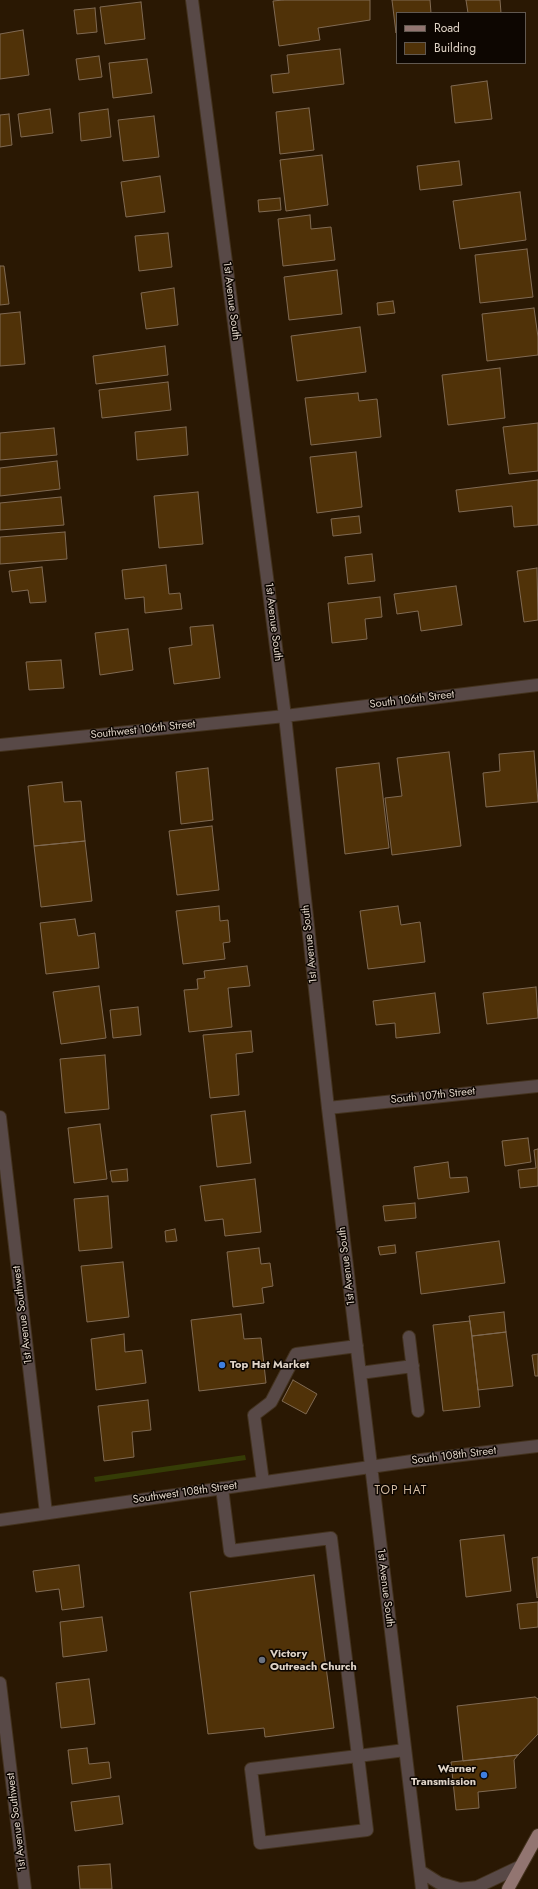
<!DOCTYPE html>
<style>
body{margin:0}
#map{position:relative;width:538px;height:1889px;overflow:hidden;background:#2a1803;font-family:Jost,sans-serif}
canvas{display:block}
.legend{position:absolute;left:396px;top:12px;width:130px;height:52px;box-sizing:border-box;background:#0d0601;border:1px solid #615850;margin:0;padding:5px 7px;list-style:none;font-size:12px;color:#e0d4c7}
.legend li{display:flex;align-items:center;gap:8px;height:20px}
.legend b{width:20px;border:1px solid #615850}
</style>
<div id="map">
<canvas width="538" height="1889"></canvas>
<ul class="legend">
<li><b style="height:5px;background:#927571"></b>Road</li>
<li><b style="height:11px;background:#503208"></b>Building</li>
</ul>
</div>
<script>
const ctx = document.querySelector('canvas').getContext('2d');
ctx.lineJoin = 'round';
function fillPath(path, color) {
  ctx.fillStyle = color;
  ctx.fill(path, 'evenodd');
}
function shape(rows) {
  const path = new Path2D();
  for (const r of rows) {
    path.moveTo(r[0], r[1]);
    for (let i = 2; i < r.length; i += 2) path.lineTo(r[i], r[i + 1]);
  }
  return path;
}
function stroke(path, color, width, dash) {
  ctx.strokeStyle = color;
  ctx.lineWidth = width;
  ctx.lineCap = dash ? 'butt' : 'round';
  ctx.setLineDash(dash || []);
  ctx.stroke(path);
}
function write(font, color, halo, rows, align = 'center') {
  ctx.font = font + ' Jost,sans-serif';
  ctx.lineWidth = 3;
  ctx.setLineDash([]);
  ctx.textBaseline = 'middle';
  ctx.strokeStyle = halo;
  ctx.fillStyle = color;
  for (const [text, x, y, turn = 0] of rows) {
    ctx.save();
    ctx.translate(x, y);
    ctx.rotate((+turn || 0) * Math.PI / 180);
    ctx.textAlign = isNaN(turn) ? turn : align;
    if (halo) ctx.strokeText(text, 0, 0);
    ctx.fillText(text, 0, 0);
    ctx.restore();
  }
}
fillPath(shape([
 [245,1455,246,1460,95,1482,94,1477]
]), '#353c06');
const building = shape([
 [283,0,370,0,370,20,318,28,320,40,279,46,273,1,283,0],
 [392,0,430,0,431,13,397,13,396,33,392,0],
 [466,0,500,0,501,13,468,13,466,0],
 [141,2,145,39,105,44,100,7,141,2],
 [95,8,97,32,77,34,74,10,95,8],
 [23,30,29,75,0,79,0,34,23,30],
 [340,49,344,84,273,93,271,75,289,73,287,55,340,49],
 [99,56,102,77,79,80,76,59,99,56],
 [147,59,152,93,113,98,109,63,147,59],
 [487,81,492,119,455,123,451,86,487,81],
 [309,108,314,150,280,154,276,112,309,108],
 [50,109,53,133,21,137,18,114,50,109],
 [108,109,111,137,81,141,79,113,108,109],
 [9,114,12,145,0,147,0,115,9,114],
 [154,116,159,157,123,161,118,120,154,116],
 [322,155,328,205,286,211,280,160,322,155],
 [459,161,462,185,420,190,417,166,459,161],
 [160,176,165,212,126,217,121,182,160,176],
 [520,192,526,240,460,249,453,201,520,192],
 [280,198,281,210,259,212,258,200,280,198],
 [310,215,311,229,331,227,335,260,283,266,278,219,310,215],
 [168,233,172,267,139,271,135,236,168,233],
 [527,249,533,297,480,303,475,255,527,249],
 [0,266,4,266,9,304,0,305,0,266],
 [337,270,342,314,289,320,284,277,337,270],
 [174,288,178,325,146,329,141,293,174,288],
 [393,301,395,313,378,315,377,303,393,301],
 [534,308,538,337,538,355,487,361,482,314,534,308],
 [20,312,25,364,0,366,0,314,20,312],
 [360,327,366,372,297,381,291,336,360,327],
 [165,346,168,375,96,384,93,356,165,346],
 [500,368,505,418,448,425,442,375,500,368],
 [168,382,171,410,102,418,99,390,168,382],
 [358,393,359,401,377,399,381,437,311,445,305,398,358,393],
 [538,423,538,471,509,474,503,427,538,423],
 [186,427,188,455,137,460,135,432,186,427],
 [54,428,57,455,0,460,0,433,54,428],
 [356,452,362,507,317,513,310,457,356,452],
 [57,461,60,489,0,496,0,468,57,461],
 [538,480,538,525,514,527,512,506,459,512,456,490,538,480],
 [198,492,203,544,159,548,154,496,198,492],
 [61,497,64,525,0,530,0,503,61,497],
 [359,516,361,533,333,536,331,519,359,516],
 [65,532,67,559,0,564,0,537,65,532],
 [372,554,375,581,348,584,345,557,372,554],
 [166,565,169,594,180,593,182,609,145,613,144,597,125,599,122,570,166,565],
 [42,567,46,602,30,603,28,590,12,592,9,571,42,567],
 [537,568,538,620,524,622,517,571,537,568],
 [456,586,462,625,421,631,418,611,397,614,394,594,456,586],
 [380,597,382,617,365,619,367,639,332,643,328,603,380,597],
 [213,625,220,678,174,684,169,648,192,645,190,627,213,625],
 [128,629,133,670,100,675,95,633,128,629],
 [61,660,64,688,29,690,26,662,61,660],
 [534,751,538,802,486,807,483,773,500,771,499,754,534,751],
 [449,752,461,846,392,855,385,798,402,796,397,758,449,752],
 [379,763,389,848,345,854,336,768,379,763],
 [208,768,213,820,181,824,176,772,208,768],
 [62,782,64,802,81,801,85,841,34,846,28,786,62,782],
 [212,826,219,890,177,895,169,831,212,826],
 [85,841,92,901,41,907,34,846,85,841],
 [219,906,220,921,228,920,230,942,223,943,225,959,183,964,176,911,219,906],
 [398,906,401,925,420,922,425,962,368,969,360,911,398,906],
 [75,919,78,936,95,933,99,968,46,974,40,923,75,919],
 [247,966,250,986,228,988,232,1027,189,1032,184,990,198,989,197,979,205,978,204,971,247,966],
 [99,986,106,1038,61,1044,53,992,99,986],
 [536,987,538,1018,487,1024,483,993,536,987],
 [435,993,440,1033,396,1038,395,1023,376,1025,373,1001,435,993],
 [138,1007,141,1035,113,1038,110,1010,138,1007],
 [251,1031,253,1052,236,1054,239,1095,210,1098,203,1035,251,1031],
 [105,1055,109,1109,65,1113,60,1059,105,1055],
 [245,1111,251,1163,217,1167,211,1115,245,1111],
 [100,1124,107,1179,74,1183,68,1128,100,1124],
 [528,1138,531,1162,505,1166,502,1141,528,1138],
 [538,1149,538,1186,520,1188,518,1170,536,1168,534,1150,538,1149],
 [448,1162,450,1178,467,1177,469,1192,418,1199,414,1167,448,1162],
 [127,1169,128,1181,112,1182,110,1171,127,1169],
 [255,1179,261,1232,225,1236,223,1219,205,1221,200,1186,255,1179],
 [108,1196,112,1248,79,1251,74,1199,108,1196],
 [415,1203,416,1218,385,1221,383,1206,415,1203],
 [175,1229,177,1241,166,1242,165,1231,175,1229],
 [499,1241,505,1283,421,1294,416,1252,499,1241],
 [395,1245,396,1253,380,1255,378,1247,395,1245],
 [259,1248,261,1264,270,1263,273,1286,262,1288,264,1303,233,1307,227,1252,259,1248],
 [123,1262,129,1317,87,1322,81,1266,123,1262],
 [504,1312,506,1332,472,1336,469,1316,504,1312],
 [241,1314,244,1339,261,1338,266,1383,199,1391,191,1320,241,1314],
 [470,1321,480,1407,443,1411,433,1325,470,1321],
 [506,1332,513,1386,478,1390,472,1336,506,1332],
 [124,1334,125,1352,142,1350,146,1383,96,1390,91,1339,124,1334],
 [538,1354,538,1376,535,1376,532,1355,538,1354],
 [293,1380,317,1394,306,1414,282,1401,293,1380],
 [148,1400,151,1430,132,1432,134,1457,104,1461,98,1406,148,1400],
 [504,1535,511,1591,466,1597,460,1540,504,1535],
 [538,1557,538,1597,537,1598,532,1558,538,1557],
 [79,1565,84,1607,62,1610,59,1589,36,1592,33,1571,79,1565],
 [314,1575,334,1728,265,1737,264,1728,208,1734,190,1592,314,1575],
 [538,1602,538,1627,520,1629,517,1604,538,1602],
 [102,1617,107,1651,63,1657,60,1622,102,1617],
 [89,1679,95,1724,61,1728,56,1683,89,1679],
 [535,1697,538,1699,538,1734,518,1755,463,1761,457,1706,535,1697],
 [87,1748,89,1764,109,1762,111,1778,72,1784,68,1750,87,1748],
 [518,1755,514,1760,516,1788,478,1792,479,1808,456,1810,451,1762,518,1755],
 [119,1796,123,1824,75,1831,71,1802,119,1796],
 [110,1864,112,1889,80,1889,78,1866,110,1864]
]);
fillPath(building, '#503208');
stroke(building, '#806a53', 1);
const minor = shape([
 [192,0,285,716,328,1108,422,1889],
 [0,745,285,716,538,685],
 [328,1108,538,1086],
 [0,1117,46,1513],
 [409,1337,418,1411],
 [360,1373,413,1366],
 [263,1482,254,1415,271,1402,296,1354,357,1346],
 [222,1488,230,1551,331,1538,358,1756,405,1750],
 [0,1520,412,1461,538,1446],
 [0,1683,25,1889],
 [358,1756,367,1830,260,1843,251,1769,358,1756],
 [420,1871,439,1883,460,1889,477,1887,519,1867]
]);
const major = shape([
 [508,1889,538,1835]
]);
stroke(minor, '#43321e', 14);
stroke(major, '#43321e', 14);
stroke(minor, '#584947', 12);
stroke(major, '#927571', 12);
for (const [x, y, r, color] of [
 [222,1365,4,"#3f7fe0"],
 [262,1660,4,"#6b7280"],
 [484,1775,4,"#3f7fe0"]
]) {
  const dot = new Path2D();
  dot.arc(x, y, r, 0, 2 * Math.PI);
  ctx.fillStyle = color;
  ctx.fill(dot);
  stroke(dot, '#0d0601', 1.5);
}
write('11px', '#e0d4c7', '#0d0601', [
 ["1st Avenue South",231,301,83],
 ["1st Avenue South",273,622,83],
 ["South 106th Street",412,700,-7],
 ["Southwest 106th Street",143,730,-6],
 ["1st Avenue South",310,944,-96],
 ["South 107th Street",433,1096,-6],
 ["1st Avenue South",347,1266,-97],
 ["1st Avenue Southwest",23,1315,-97],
 ["South 108th Street",454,1456,-7],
 ["Southwest 108th Street",185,1493,-8],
 ["1st Avenue South",385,1588,83],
 ["1st Avenue Southwest",17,1822,-97]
]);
write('bold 11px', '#e0d4c7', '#0d0601', [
 ["Top Hat Market",230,1365],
 ["Victory",270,1654],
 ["Outreach Church",270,1667],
 ["Warner",476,1769,"right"],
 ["Transmission",476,1782,"right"]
], 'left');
ctx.letterSpacing = '1px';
write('12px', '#d1b99f', '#0d0601', [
 ["TOP HAT",401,1491]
]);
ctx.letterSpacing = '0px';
</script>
